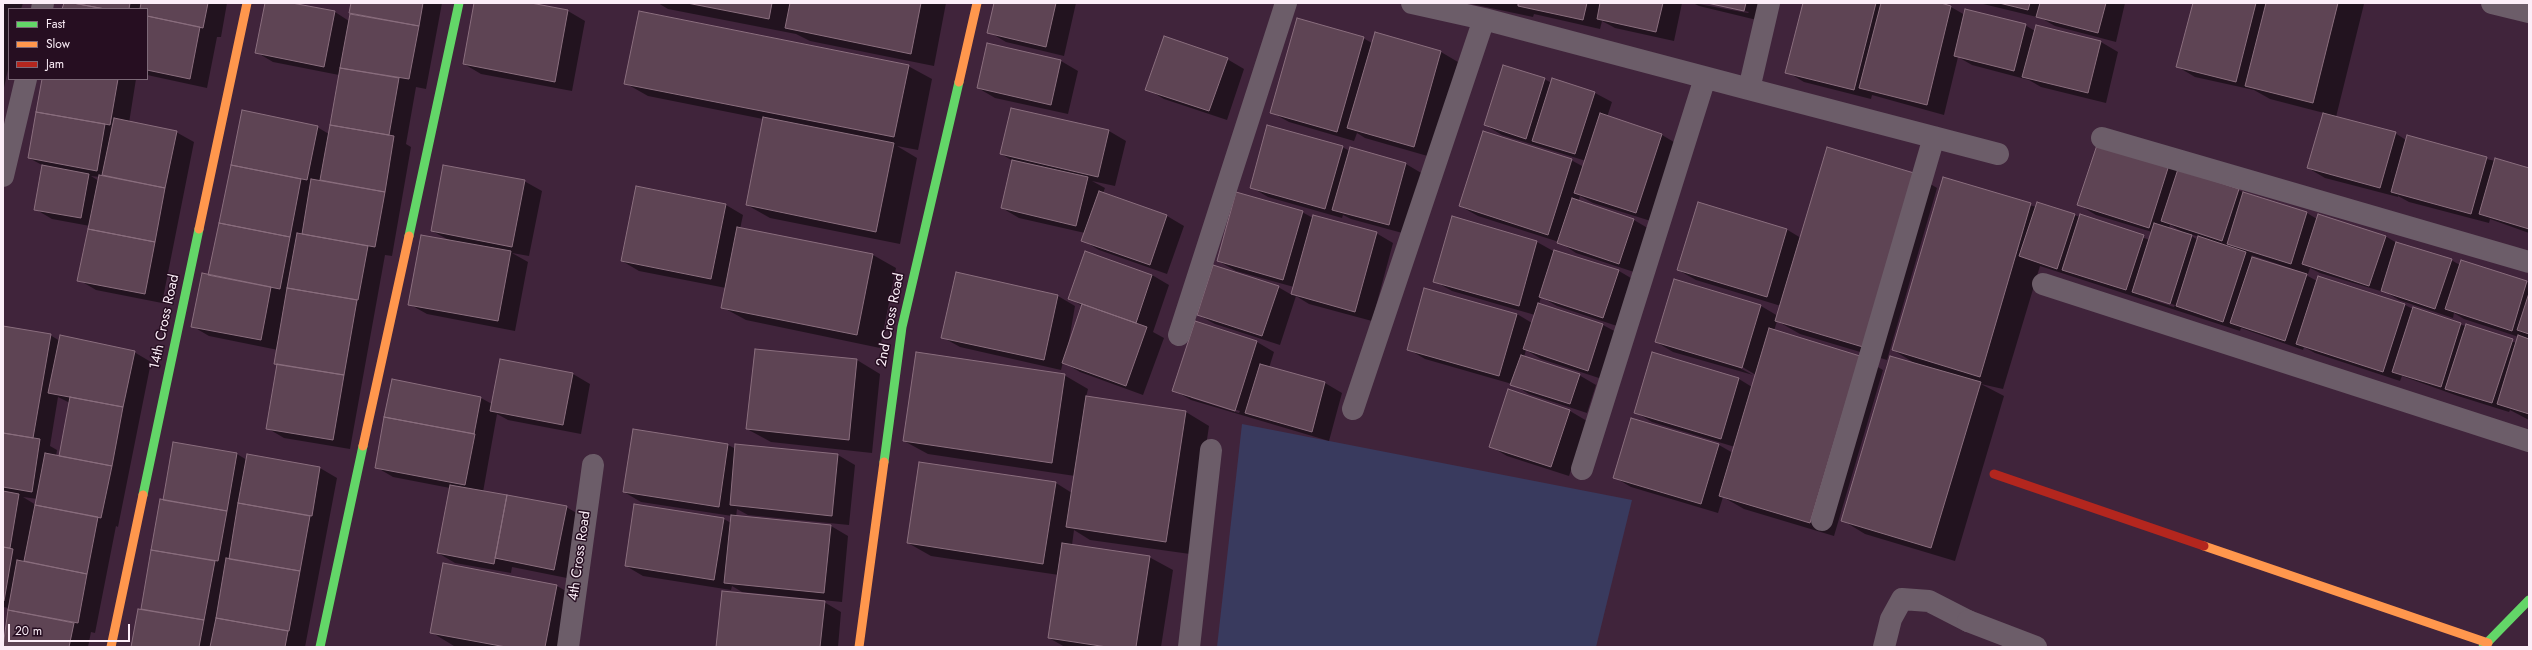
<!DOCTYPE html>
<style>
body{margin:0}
#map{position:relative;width:2532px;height:650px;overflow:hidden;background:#40243b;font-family:Jost,sans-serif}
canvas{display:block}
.frame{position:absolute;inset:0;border:4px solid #fceef8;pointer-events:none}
.legend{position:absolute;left:8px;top:8px;width:140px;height:72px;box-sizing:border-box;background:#260e21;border:1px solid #7c6877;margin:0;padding:5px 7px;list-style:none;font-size:12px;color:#fceef8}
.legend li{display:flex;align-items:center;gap:8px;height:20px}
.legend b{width:20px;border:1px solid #7c6877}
.scale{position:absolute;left:8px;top:624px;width:122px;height:18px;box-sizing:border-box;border:2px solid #fceef8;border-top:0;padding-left:5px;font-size:12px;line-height:14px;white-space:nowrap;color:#fceef8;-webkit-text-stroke:3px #260e21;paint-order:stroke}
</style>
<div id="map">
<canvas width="2532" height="650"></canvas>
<div class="frame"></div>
<ul class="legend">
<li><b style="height:5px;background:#63d668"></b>Fast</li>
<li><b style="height:5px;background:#ff974d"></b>Slow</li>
<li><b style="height:5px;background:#b3261e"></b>Jam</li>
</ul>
<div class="scale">20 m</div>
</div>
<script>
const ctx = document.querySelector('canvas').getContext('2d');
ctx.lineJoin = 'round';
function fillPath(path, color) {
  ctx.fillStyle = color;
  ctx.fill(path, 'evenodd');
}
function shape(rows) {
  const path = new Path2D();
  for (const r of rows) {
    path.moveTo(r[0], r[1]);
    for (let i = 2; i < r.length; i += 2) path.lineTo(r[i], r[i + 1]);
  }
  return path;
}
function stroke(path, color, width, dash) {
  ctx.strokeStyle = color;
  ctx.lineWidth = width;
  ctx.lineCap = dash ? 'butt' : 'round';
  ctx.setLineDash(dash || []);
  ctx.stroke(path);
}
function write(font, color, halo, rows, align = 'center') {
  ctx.font = font + ' Jost,sans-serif';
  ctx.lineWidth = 3;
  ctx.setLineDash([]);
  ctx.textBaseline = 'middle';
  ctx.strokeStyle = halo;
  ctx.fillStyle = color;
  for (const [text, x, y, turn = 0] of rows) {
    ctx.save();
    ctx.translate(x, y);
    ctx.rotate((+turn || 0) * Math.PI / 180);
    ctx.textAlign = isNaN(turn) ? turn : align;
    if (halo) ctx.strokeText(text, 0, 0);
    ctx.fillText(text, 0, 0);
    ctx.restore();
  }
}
fillPath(shape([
 [1242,424,1632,500,1596,647,1217,647]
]), '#393a5e');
fillPath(shape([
 [3,3,23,3,21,9,9,9,9,65,3,92],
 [65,3,227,3,221,37,217,37,207,88,147,75,147,9,63,9],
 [266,3,287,3,335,12,349,21,352,3,442,3,426,89,416,87,406,144,411,147,392,256,385,255,350,449,284,438,267,428,278,364,278,350,209,336,192,326,209,276,243,112,317,127,329,134,339,75,273,62,256,52],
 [475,3,526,3,568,11,585,21,572,91,481,74,464,64],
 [658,3,946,3,934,66,810,41,796,34,668,9],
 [995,3,1076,3,1064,56,1006,42,989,32],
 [1467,3,1682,3,1674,41,1615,28,1602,21,1600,29,1534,14,1533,17],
 [1693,3,1748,13,1749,12,1711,3,1765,3,1761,21,1699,6],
 [1804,3,1936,3,1951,7,1965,15,2025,25,2035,31,2036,26,2101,42,2118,52,2106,103,2041,87,2029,80,1972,65,1958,57,1944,115,1872,95,1871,99,1804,82,1787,72],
 [1979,3,2125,3,2116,42,2055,26,2041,18],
 [2194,3,2364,4,2336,117,2395,133,2406,140,2529,169,2529,233,2490,219,2489,223,2409,202,2398,196,2398,197,2325,178,2308,168,2324,113,2270,99,2254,90,2195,77,2178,67],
 [1363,38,1372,43,1441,52,1458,62,1431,157,1365,138,1357,133,1354,141,1289,122,1271,112],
 [988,44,1061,61,1078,71,1068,114,995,98,978,88],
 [1227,59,1244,69,1227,120,1164,99,1147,89],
 [908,66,932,79,918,150,897,146,917,158,900,244,770,218,747,205,763,119,648,96,625,83],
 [43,79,136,79,129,123,176,132,194,142,162,303,96,290,79,280,90,226,52,219,35,209,42,165,29,158],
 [91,176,100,177,99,181],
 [1544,79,1552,83,1595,93,1612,102,1607,117,1662,135,1679,145,1654,222,1593,203,1580,196,1578,202,1634,220,1651,230,1637,273,1576,253,1559,242,1478,216,1460,206,1571,160,1584,167,1586,161,1502,135,1485,125],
 [1109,131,1126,141,1115,186,1092,181,1105,188,1103,193,1167,216,1184,226,1167,274,1099,250,1082,240,1085,233,1019,218,1002,208,1013,161,1001,154],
 [2098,144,2307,213,2317,219,2385,236,2397,243,2451,260,2460,265,2461,262,2529,283,2529,420,2510,410,2509,412,2458,396,2402,376,2400,381,2315,353,2304,347,2303,350,2241,328,2240,331,2040,266,2003,389,1981,384,2004,396,1955,561,1865,534,1842,520,1916,364,1893,350,1944,179,2036,207,2074,215,2150,240,2152,232,2096,215,2079,205],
 [2170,225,2181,231,2181,232,2169,229],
 [2191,234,2199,237,2198,240,2190,235],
 [2251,255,2308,274,2310,268,2320,273,2387,293,2399,300,2453,318,2454,313,2464,319,2519,337,2517,343,2413,309,2405,305,2317,281,2306,275,2257,260],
 [2150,297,2175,305,2174,307,2150,299],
 [1342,147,1350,151,1350,149,1406,164,1423,174,1406,234,1351,219,1343,215,1342,218,1268,197,1251,187],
 [1914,174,1937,188,1887,360,1800,334,1777,321,1774,331,1860,357,1883,370,1834,536,1744,509,1723,497,1718,513,1631,487,1614,477,1719,445,1733,453,1735,447,1652,422,1635,412,1652,354,1739,379,1752,387,1756,375,1739,365,1738,367,1753,375,1673,352,1656,342,1675,280,1761,306,1778,316,1781,306,1696,280,1678,270,1786,229,1801,238],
 [524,181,542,191,529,256,512,253,528,262,515,331,427,314,409,304,449,240,432,231],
 [637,187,726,205,743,215,740,229,873,255,896,268,880,348,746,320,722,307,726,288,639,271,622,261],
 [1302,212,1313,218,1376,233,1393,243,1372,321,1309,304,1296,296,1280,345,1215,324,1198,315,1278,287,1292,295,1294,287,1236,271,1218,261],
 [1453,218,1537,242,1555,252,1619,271,1636,281,1620,327,1557,306,1541,297,1539,304,1603,325,1620,334,1605,380,1541,359,1526,350,1524,357,1579,375,1596,385,1587,413,1529,394,1512,384,1425,359,1408,349,1517,314,1532,323,1535,315,1452,291,1434,281],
 [1085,252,1152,275,1169,285,1153,332,1164,338,1143,395,1080,372,1063,362,1061,370,960,347,942,337,957,273,1058,296,1075,306,1067,352,1082,306,1069,298],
 [1195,322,1257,342,1274,352,1269,368,1325,383,1342,393,1329,441,1191,400,1173,390],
 [1191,395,1240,411,1239,413,1191,398],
 [3,327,50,335,60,341,134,352,151,362,118,527,116,526,95,633,91,632,88,647,3,647,9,608,3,607],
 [58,397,70,403,60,457,56,456,57,450,50,446],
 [23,497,37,499,36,505],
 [756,350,857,360,880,374,872,453,771,442,747,429],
 [500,360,573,374,590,384,581,434,508,420,497,414,483,492,566,507,584,517,572,579,512,567,511,573,455,563,438,553,450,488,393,477,376,467,481,398,492,404],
 [1064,375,1088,389,1086,397,1186,412,1209,426,1190,554,1090,540,1074,530,1072,545,1149,557,1173,570,1161,647,1065,647,1049,638,1059,575,931,556,908,543,920,463,1056,483,1072,493,1075,476,928,454,904,441],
 [1570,411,1587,421,1569,476,1507,456,1490,446],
 [174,443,237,454,247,460,247,455,320,468,337,478,305,647,132,647,142,610,161,500,164,501],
 [728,445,736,449,736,445,838,455,855,465,849,525,748,515,737,509,736,517,831,526,848,536,842,602,742,592,732,586,731,590,643,576,626,566,635,505,724,519,731,523,732,516,641,502,624,492],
 [557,586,580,599,571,647,462,647,454,646,431,632],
 [824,602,841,612,838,647,717,647]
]), '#0007');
const building = shape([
 [64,3,73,3,105,9,62,9,64,3],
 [73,3,130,3,129,9,105,9,73,3],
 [141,3,208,3,203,28,147,16,147,9,140,9,141,3],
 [265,3,292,3,335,11,324,67,255,53,265,3],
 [351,3,423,3,419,26,349,13,351,3],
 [474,3,531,3,568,10,555,82,463,64,474,3],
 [687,3,772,3,769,19,687,3],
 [790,3,921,3,911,54,785,28,790,3],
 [994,3,1056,3,1046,47,987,33,994,3],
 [1518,3,1587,3,1583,20,1518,6,1518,3],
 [1600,3,1663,3,1656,32,1597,19,1600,3],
 [1707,3,1746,3,1744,11,1707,3],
 [1803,3,1876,3,1854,90,1785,73,1803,3],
 [1881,3,1941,3,1951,6,1927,105,1859,88,1881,3],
 [1999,3,2030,3,2028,10,1999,3],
 [2040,3,2106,3,2098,33,2036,17,2040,3],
 [2193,3,2256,3,2236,82,2176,67,2193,3],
 [2266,3,2338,3,2313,103,2245,86,2266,3],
 [1965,9,2026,24,2014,71,1954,56,1965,9],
 [639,11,909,65,894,137,624,84,639,11],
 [350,14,419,26,409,79,340,68,350,14],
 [147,16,200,27,190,79,147,70,147,16],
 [1297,18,1364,37,1337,132,1270,113,1297,18],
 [2036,25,2101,41,2088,93,2022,77,2036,25],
 [1375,32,1441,51,1414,147,1347,128,1375,32],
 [1164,36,1228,58,1209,111,1145,90,1164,36],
 [987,43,1061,60,1051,105,977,88,987,43],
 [1503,65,1545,78,1526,139,1484,125,1503,65],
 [340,68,399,78,389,135,330,125,340,68],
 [1552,78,1595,92,1575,154,1532,141,1552,78],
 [42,79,118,79,110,125,36,112,42,79],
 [1011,108,1109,130,1098,177,1000,154,1011,108],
 [242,110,318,126,307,180,231,165,242,110],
 [36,112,105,124,97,171,28,158,36,112],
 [1600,113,1662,134,1636,213,1574,193,1600,113],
 [2323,113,2396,132,2380,188,2307,168,2323,113],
 [763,117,894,143,876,232,746,205,763,117],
 [114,118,177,131,165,188,102,175,114,118],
 [330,125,394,136,385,192,320,180,330,125],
 [1267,125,1343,146,1325,209,1250,188,1267,125],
 [1483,131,1572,159,1548,235,1459,206,1483,131],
 [2407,135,2487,157,2471,214,2391,192,2407,135],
 [2098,142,2169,165,2149,228,2077,205,2098,142],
 [1350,147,1406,163,1389,225,1332,210,1350,147],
 [1827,147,1914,173,1863,347,1775,321,1827,147],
 [2495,158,2529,168,2529,229,2479,214,2495,158],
 [1012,160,1088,177,1076,226,1001,208,1012,160],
 [42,165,89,174,81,218,34,210,42,165],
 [231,165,301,179,290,237,219,223,231,165],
 [443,165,525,180,512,247,431,231,443,165],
 [2178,169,2239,189,2222,241,2161,221,2178,169],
 [99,175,165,188,155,242,88,229,99,175],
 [1943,177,2031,203,1980,377,1892,350,1943,177],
 [311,179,385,192,375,247,302,234,311,179],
 [636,186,726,204,711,279,621,261,636,186],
 [1099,191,1167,215,1150,265,1081,241,1099,191],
 [1236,192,1303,211,1283,280,1217,261,1236,192],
 [2243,192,2307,212,2291,264,2227,244,2243,192],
 [1572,198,1634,219,1619,264,1557,243,1572,198],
 [1698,202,1787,229,1767,297,1677,270,1698,202],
 [2037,202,2075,214,2057,269,2019,256,2037,202],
 [2080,214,2144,235,2126,290,2062,270,2080,214],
 [2318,214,2386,236,2369,286,2302,264,2318,214],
 [1313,215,1377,232,1355,312,1291,294,1313,215],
 [1452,216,1537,241,1519,306,1433,282,1452,216],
 [219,223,290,237,280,289,208,275,219,223],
 [2154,223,2192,235,2170,304,2132,292,2154,223],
 [737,227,873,254,857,335,721,308,737,227],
 [88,229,155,242,145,294,77,281,88,229],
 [297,233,368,246,358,300,287,288,297,233],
 [421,235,511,251,498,321,408,305,421,235],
 [2198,236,2246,252,2223,322,2176,306,2198,236],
 [2396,242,2452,259,2435,309,2381,291,2396,242],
 [1554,250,1619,270,1603,318,1539,297,1554,250],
 [1085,251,1152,275,1136,323,1068,299,1085,251],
 [2252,257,2307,274,2285,341,2230,323,2252,257],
 [2461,260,2527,281,2512,331,2445,309,2461,260],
 [1213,265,1279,286,1262,336,1197,315,1213,265],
 [956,272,1058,295,1044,360,941,338,956,272],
 [202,273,271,287,261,340,191,327,202,273],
 [2318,276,2405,304,2383,372,2296,344,2318,276],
 [1674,279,1761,305,1742,368,1655,342,1674,279],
 [287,288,357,300,344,375,274,364,287,288],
 [1424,288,1517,314,1499,376,1407,350,1424,288],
 [2529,293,2529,334,2517,330,2529,293],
 [1538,303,1603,324,1588,371,1523,349,1538,303],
 [1082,304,1147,327,1126,386,1062,363,1082,304],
 [2413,307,2461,323,2441,387,2392,372,2413,307],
 [1195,321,1257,341,1235,411,1172,391,1195,321],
 [2466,324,2513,339,2492,403,2445,389,2466,324],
 [3,326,51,334,33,438,3,433,3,326],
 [1769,328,1860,356,1810,523,1719,496,1769,328],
 [60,335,135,351,123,407,48,393,60,335],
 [2518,335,2529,339,2529,414,2497,404,2518,335],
 [755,349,857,359,849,440,746,429,755,349],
 [916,352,1065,374,1052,463,903,441,916,352],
 [1652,352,1739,378,1721,439,1634,413,1652,352],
 [1521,355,1580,374,1570,404,1510,385,1521,355],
 [1890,356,1981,382,1931,548,1841,521,1890,356],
 [500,359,573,373,563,425,490,411,500,359],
 [277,364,344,375,333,440,266,429,277,364],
 [1260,364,1325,382,1312,432,1245,413,1260,364],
 [392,379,481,397,474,434,384,417,392,379],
 [1508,389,1570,410,1551,467,1489,447,1508,389],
 [1086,396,1186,411,1166,542,1066,527,1086,396],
 [70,397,123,407,112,466,59,456,70,397],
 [384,417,475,434,465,485,375,468,384,417],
 [1631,418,1719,444,1701,504,1613,478,1631,418],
 [633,429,728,444,719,507,623,492,633,429],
 [3,433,40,439,32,492,3,487,3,433],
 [173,442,237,453,227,511,163,500,173,442],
 [735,444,838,454,832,516,730,505,735,444],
 [45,453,112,466,101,518,35,505,45,453],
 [247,454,320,467,312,516,238,503,247,454],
 [919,462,1056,482,1043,564,907,543,919,462],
 [450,485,507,495,494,564,437,553,450,485],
 [3,491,19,494,10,548,3,547,3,491],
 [507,495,567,506,554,570,495,558,507,495],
 [160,499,227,511,218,561,151,550,160,499],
 [238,503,310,516,300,571,229,559,238,503],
 [634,504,724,518,714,580,625,566,634,504],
 [35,505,98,517,87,574,24,561,35,505],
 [731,515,831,525,824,593,724,583,731,515],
 [1062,543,1150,556,1136,647,1107,647,1048,638,1062,543],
 [3,547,13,549,4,601,3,601,3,547],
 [151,550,215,561,204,620,141,609,151,550],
 [226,558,300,571,289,631,216,618,226,558],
 [17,560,87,574,78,623,8,610,17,560],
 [443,563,557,585,545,647,506,647,430,633,443,563],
 [722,591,825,601,820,647,716,647,722,591],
 [138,609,204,620,199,647,131,647,138,609],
 [8,610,74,623,69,647,3,647,8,610],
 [216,618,288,631,285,647,210,647,216,618]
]);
fillPath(building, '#5e4454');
stroke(building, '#8a6e7e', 1);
stroke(shape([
 [1884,647,1891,619,1902,599,1929,601,1968,621]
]), '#6c5d69', 22);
stroke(shape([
 [1412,3,1484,19,1749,89,1769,3],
 [2492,3,2529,12],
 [42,9,43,3],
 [1749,89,1998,154],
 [2102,138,2529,262],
 [3,176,26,79],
 [2043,284,2529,441],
 [1179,335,1286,3],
 [1353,409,1484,19],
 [1582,469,1705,78],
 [1822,520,1934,137],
 [1968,621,2036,647],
 [568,647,593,465],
 [1189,647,1211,450]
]), '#6c5d69', 22);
stroke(shape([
 [409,236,459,3],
 [884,462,902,327,959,82],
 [143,495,199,229],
 [320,647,363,446],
 [2483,647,2529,600]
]), '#63d668', 9);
stroke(shape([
 [959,82,977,3],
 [199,229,247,3],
 [363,446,409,236],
 [2204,546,2488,643],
 [111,647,143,495],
 [859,647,884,462]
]), '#ff974d', 9);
stroke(shape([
 [1994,474,2204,546]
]), '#b3261e', 9);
write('14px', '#fceef8', '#260e21', [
 ["2nd Cross Road",891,320,-79],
 ["14th Cross Road",165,322,-78],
 ["4th Cross Road",580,556,-82]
]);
</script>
